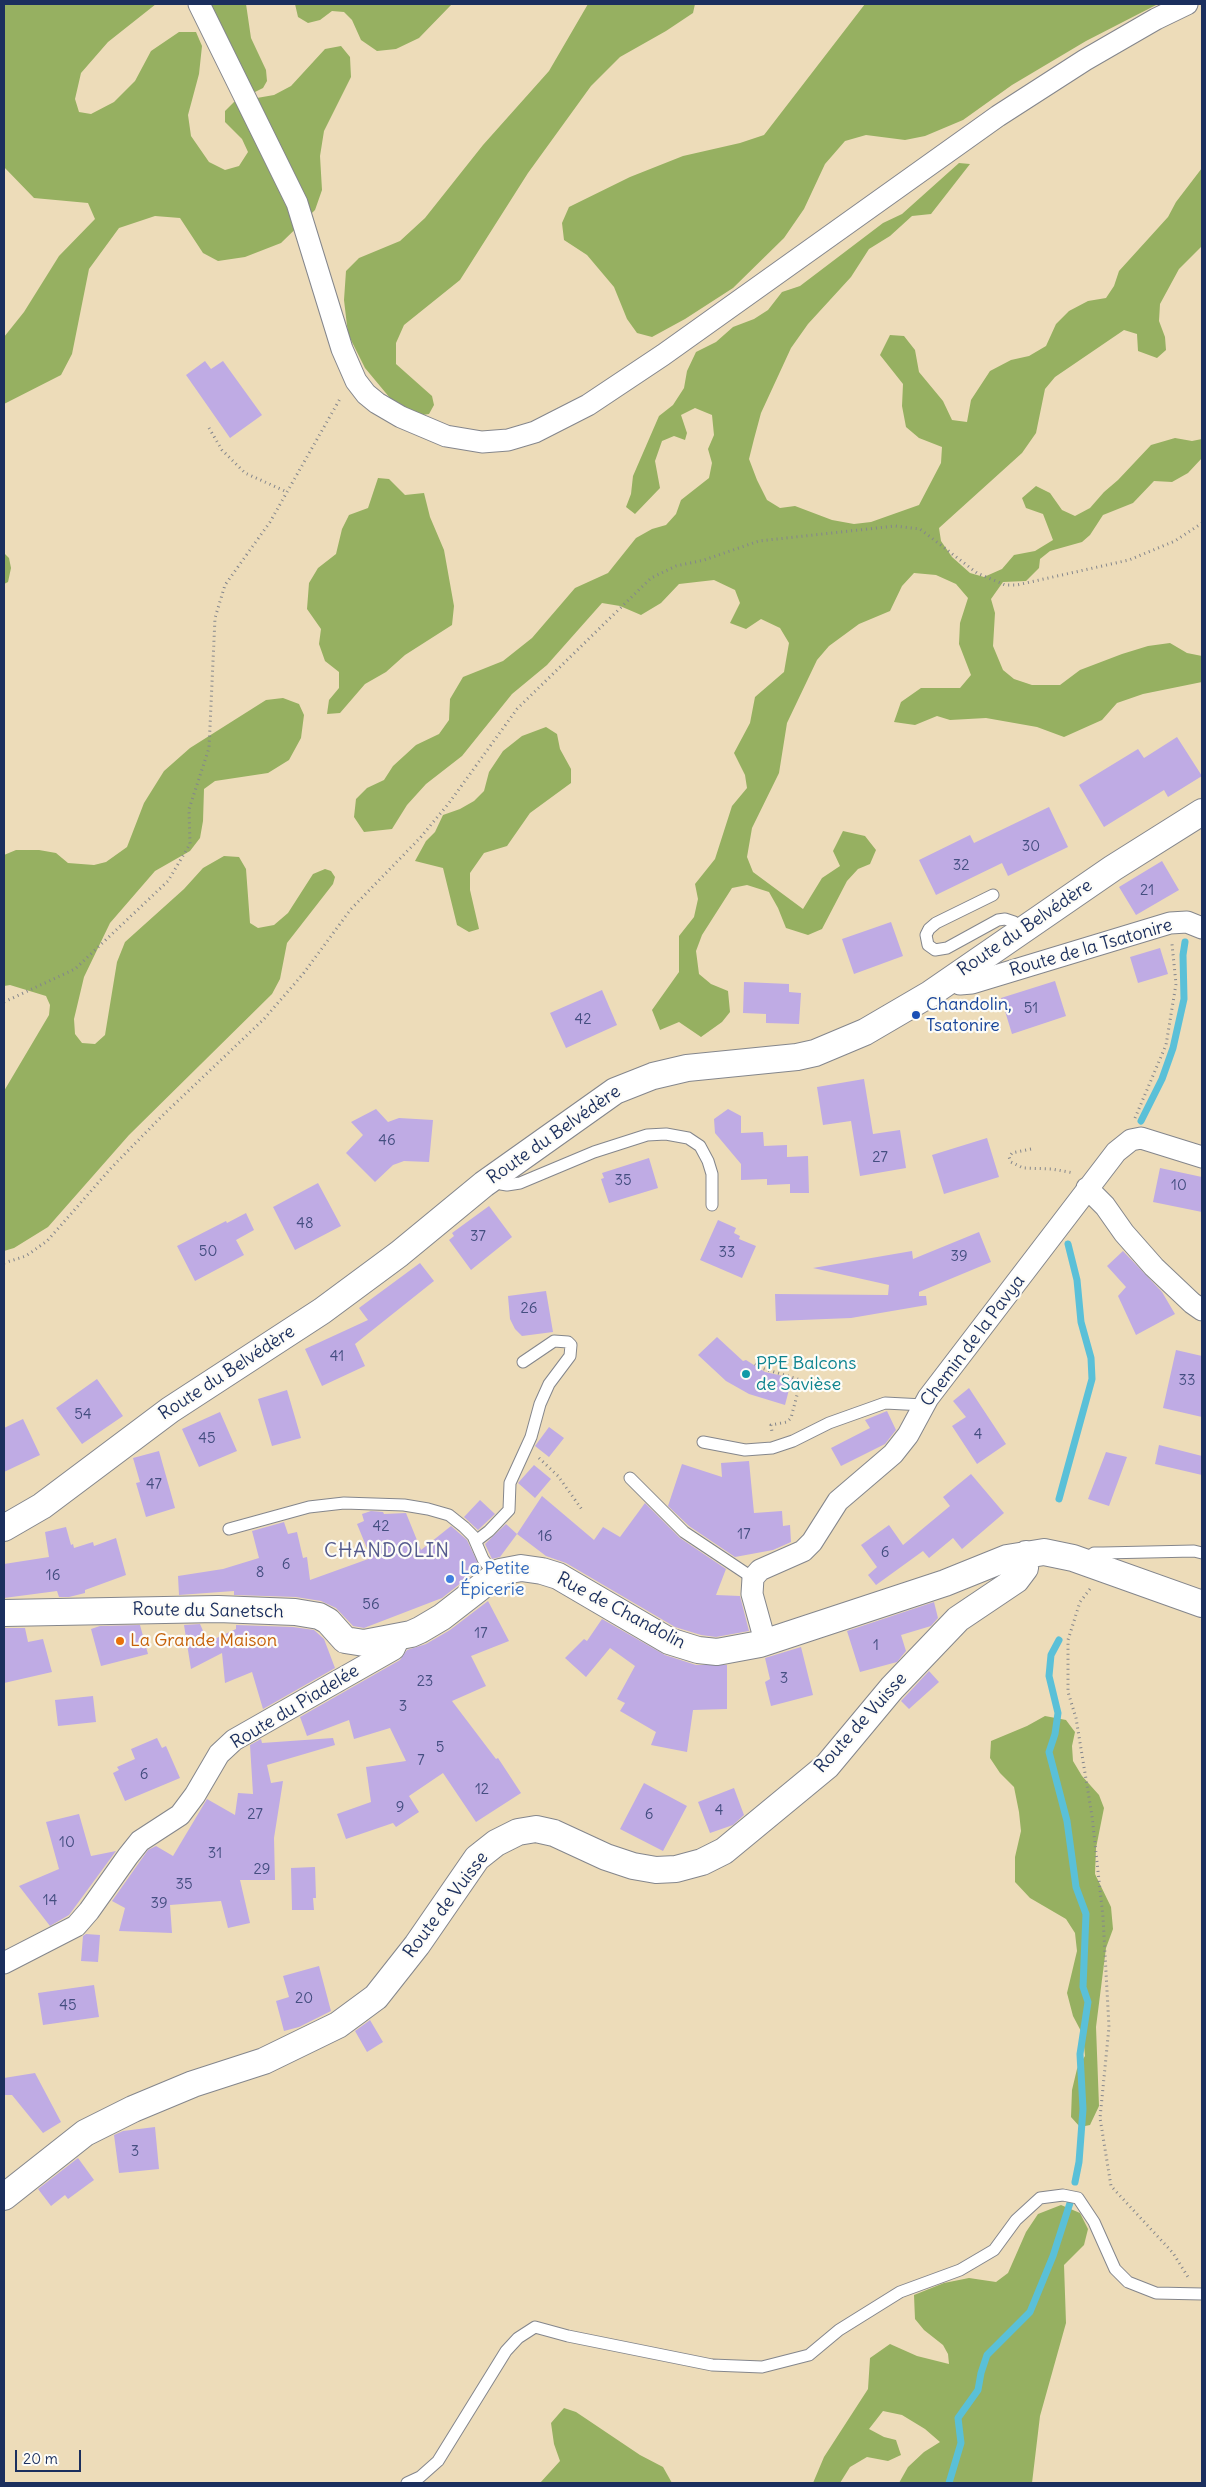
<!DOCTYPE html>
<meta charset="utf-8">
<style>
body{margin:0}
#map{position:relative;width:1206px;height:2487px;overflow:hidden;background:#eddcb9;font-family:Delius,sans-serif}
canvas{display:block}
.frame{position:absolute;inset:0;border:5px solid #1b2f5e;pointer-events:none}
.scale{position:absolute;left:15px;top:2450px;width:66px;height:22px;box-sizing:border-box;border:2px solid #1b2f5e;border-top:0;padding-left:6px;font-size:15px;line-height:18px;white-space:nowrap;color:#1b2f5e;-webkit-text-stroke:4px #fdfcf7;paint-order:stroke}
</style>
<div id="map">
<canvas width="1206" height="2487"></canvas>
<div class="frame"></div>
<div class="scale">20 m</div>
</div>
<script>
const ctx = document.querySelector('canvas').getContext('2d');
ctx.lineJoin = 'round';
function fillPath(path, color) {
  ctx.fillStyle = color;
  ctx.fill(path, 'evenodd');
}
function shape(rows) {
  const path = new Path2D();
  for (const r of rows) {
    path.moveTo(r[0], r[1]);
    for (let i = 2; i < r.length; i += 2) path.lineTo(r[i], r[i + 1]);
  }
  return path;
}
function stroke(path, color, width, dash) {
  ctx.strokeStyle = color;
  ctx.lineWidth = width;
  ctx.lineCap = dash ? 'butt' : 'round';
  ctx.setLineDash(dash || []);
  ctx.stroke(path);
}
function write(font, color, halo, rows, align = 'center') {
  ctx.font = font + ' Delius,sans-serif';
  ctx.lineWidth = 4.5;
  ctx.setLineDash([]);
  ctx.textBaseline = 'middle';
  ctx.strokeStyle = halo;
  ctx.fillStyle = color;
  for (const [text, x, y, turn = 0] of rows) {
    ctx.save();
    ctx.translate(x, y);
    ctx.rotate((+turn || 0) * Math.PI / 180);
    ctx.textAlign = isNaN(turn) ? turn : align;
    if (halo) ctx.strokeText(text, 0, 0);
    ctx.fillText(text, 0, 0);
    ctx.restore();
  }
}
fillPath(shape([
 [4,4,156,4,108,42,81,73,75,99,79,112,91,114,114,102,135,81,151,51,179,32,196,32,202,46,199,74,188,115,191,136,209,162,225,170,239,166,248,152,242,139,225,122,225,111,234,102,274,95,291,86,325,49,341,46,350,57,351,77,324,131,320,156,322,190,315,210,281,243,245,257,218,261,203,253,180,218,155,216,119,228,89,269,72,354,61,375,4,404,4,337,24,312,59,256,95,219,88,203,34,198,4,167],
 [209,4,246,4,251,38,266,70,267,81,263,88,255,92,246,86],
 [295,4,452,4,419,38,396,49,377,51,361,40,352,20,344,12,332,11,320,20,308,23,298,17],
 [588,4,695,4,693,13,666,31,620,57,591,86,528,173,460,280,404,325,396,343,396,364,432,396,434,405,429,414,416,416,395,404,365,368,348,334,344,300,346,271,359,258,400,241,425,218,483,145,549,71],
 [865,4,1158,4,1086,41,1012,85,963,120,925,136,905,140,866,135,845,141,825,164,804,209,784,238,733,288,685,319,652,337,637,333,627,319,614,287,587,255,564,240,562,223,569,207,630,177,683,156,740,143,764,135],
 [959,163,970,164,931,214,912,216,890,236,869,249,851,277,808,324,791,348,761,413,754,439,749,459,757,480,767,500,780,508,795,506,832,520,854,524,871,522,919,505,941,463,942,447,919,438,906,427,902,406,903,384,880,355,890,335,904,336,915,350,919,372,943,401,952,420,967,422,971,400,990,371,1011,360,1029,356,1046,346,1056,324,1069,311,1088,301,1106,298,1114,286,1119,271,1168,217,1176,202,1202,168,1202,246,1179,269,1160,304,1159,321,1165,337,1166,350,1157,358,1138,351,1137,334,1124,330,1055,377,1045,389,1036,433,1022,453,939,528,941,541,952,557,970,573,984,577,1002,569,1014,555,1035,551,1053,540,1043,514,1026,508,1022,498,1036,486,1050,493,1062,510,1075,516,1090,508,1104,492,1118,480,1151,445,1175,438,1192,441,1202,439,1202,458,1188,473,1172,482,1154,481,1133,503,1103,515,1090,535,1082,542,1050,551,1040,559,1039,568,1026,581,1003,582,991,599,995,613,993,646,1003,670,1014,679,1032,685,1060,685,1080,670,1122,654,1148,646,1170,643,1187,653,1202,656,1202,682,1143,694,1117,703,1102,720,1064,737,1037,727,986,718,950,720,937,716,915,725,894,722,901,702,921,688,960,688,971,675,959,644,960,623,968,598,956,584,936,575,914,573,902,586,890,611,859,624,829,646,817,660,787,723,779,773,752,828,747,857,753,872,803,909,822,878,840,866,833,851,843,831,865,836,876,850,870,864,858,869,847,881,822,929,808,935,786,928,778,908,769,892,747,885,732,888,702,935,696,951,699,974,711,984,728,991,730,1012,722,1022,701,1037,679,1022,660,1030,652,1010,679,972,679,936,694,917,698,899,695,884,715,859,732,806,747,788,745,775,734,753,750,723,755,697,784,672,789,643,780,628,761,619,746,629,730,623,740,603,735,590,714,580,679,584,661,603,641,615,620,606,602,603,547,665,512,694,462,756,426,784,407,805,392,829,364,832,354,817,356,799,367,788,384,780,393,766,416,745,439,734,449,720,450,699,463,677,503,661,532,638,575,588,608,573,636,538,652,529,666,525,676,514,681,500,709,478,712,463,708,449,714,435,712,415,695,408,681,415,687,433,685,440,674,436,662,441,655,461,660,488,635,514,626,507,631,494,633,476,659,416,673,405,684,388,687,371,696,352,716,342,733,327,754,319,768,310,782,292,800,286,883,223,902,214],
 [378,478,389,479,405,495,424,493,430,517,444,550,454,606,452,625,405,655,386,672,365,684,340,713,327,714,329,700,339,688,339,672,325,661,319,644,321,629,307,609,309,583,318,568,336,554,342,529,349,515,368,508],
 [4,553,9,558,11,568,8,582,4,584],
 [283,698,299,704,304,715,301,738,289,760,268,773,215,781,204,789,203,821,200,838,190,851,155,871,110,923,84,977,74,1019,75,1034,82,1043,95,1044,105,1035,117,962,125,942,184,889,203,868,224,856,239,857,246,869,250,923,258,928,274,925,288,913,313,874,325,869,331,871,335,877,333,884,287,943,280,979,272,994,129,1135,48,1227,14,1248,4,1251,4,1091,49,1015,50,1005,46,996,10,985,4,986,4,855,16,850,39,850,56,853,68,863,94,865,106,862,127,847,144,803,164,771,190,748,266,700],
 [546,727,557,734,560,749,571,769,571,783,530,813,507,846,484,853,470,873,470,890,479,929,469,932,457,925,443,868,415,861,426,841,435,832,443,815,460,809,474,801,484,791,489,772,503,751,522,736],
 [1045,1716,1066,1720,1075,1732,1072,1746,1073,1761,1082,1776,1099,1795,1104,1808,1096,1848,1095,1874,1111,1907,1113,1929,1106,1948,1096,2027,1099,2106,1090,2125,1080,2127,1071,2117,1072,2090,1077,2069,1085,2056,1083,2035,1073,2016,1067,1993,1077,1951,1075,1933,1066,1919,1030,1898,1015,1882,1015,1857,1021,1831,1019,1812,1014,1787,1000,1773,990,1758,991,1741,1027,1726],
 [1061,2205,1080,2213,1088,2229,1084,2245,1064,2265,1066,2323,1040,2416,1032,2483,899,2483,908,2467,924,2452,940,2442,925,2429,902,2415,883,2411,869,2429,884,2437,896,2440,901,2455,888,2461,867,2457,850,2467,840,2483,813,2483,824,2457,868,2389,870,2358,890,2344,917,2356,949,2364,948,2354,943,2345,924,2330,915,2319,914,2295,944,2283,969,2278,996,2282,1008,2273,1026,2232,1038,2214],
 [564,2408,576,2412,640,2455,663,2467,672,2483,540,2483,560,2461,554,2444,551,2423]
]), '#96b061');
stroke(shape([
 [1141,1121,1162,1079,1173,1048,1184,999,1183,955,1185,942],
 [1059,1499,1092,1379,1091,1358,1081,1322,1077,1280,1068,1244],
 [1059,1640,1051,1655,1049,1676,1058,1713,1055,1734,1049,1752,1067,1821,1076,1887,1086,1914,1083,1987,1088,2002,1080,2054,1083,2109,1079,2162,1075,2182],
 [949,2483,961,2443,958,2418,978,2390,981,2373,987,2355,1030,2312,1053,2256,1070,2203]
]), '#5ac0d8', 7);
fillPath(shape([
 [205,361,211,369,223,361,262,415,230,438,186,375],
 [1177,737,1202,776,1168,797,1164,790,1104,827,1079,785,1138,749,1144,758],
 [1049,807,1068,847,1008,876,1002,863,936,895,919,860,970,835,974,843],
 [1162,861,1179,890,1136,915,1119,887],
 [891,922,903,956,854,974,842,939],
 [1160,948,1168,974,1138,983,1130,957],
 [1055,981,1066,1016,1012,1034,1001,998],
 [744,982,789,984,789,992,801,993,799,1024,766,1023,766,1014,743,1013],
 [602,990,617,1025,566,1048,550,1013],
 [864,1079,873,1134,900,1130,906,1168,860,1176,851,1121,823,1125,817,1087],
 [376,1109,388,1122,399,1118,433,1120,429,1162,404,1161,393,1165,375,1182,346,1153,363,1135,351,1122],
 [728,1109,741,1116,741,1133,763,1132,764,1146,787,1145,787,1157,808,1156,809,1193,790,1193,790,1184,767,1185,767,1179,741,1180,741,1164,715,1133,714,1119],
 [987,1138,999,1177,944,1194,932,1155],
 [649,1158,658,1188,609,1203,601,1179,604,1178,602,1173],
 [1160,1168,1202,1177,1202,1212,1153,1202],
 [318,1183,341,1226,295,1250,273,1207],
 [489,1206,512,1237,471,1270,449,1240,454,1236,452,1233],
 [246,1213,254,1230,236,1240,244,1255,195,1281,177,1246,226,1221,227,1223],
 [718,1220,736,1228,734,1233,740,1236,739,1239,756,1246,742,1278,700,1260],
 [979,1232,991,1262,919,1292,919,1296,926,1296,927,1305,851,1318,776,1321,775,1294,888,1295,889,1285,813,1268,912,1251,913,1259],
 [1123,1251,1162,1292,1175,1314,1136,1335,1118,1296,1126,1287,1107,1266],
 [420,1263,434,1281,355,1344,365,1366,322,1386,305,1349,368,1320,359,1308],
 [546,1291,553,1332,522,1336,515,1329,510,1319,508,1296],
 [717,1337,743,1361,746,1360,765,1372,792,1378,785,1405,749,1394,726,1381,698,1355],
 [1176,1350,1202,1356,1202,1417,1163,1408],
 [97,1379,123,1416,82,1444,56,1408],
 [969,1388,1006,1444,977,1464,952,1426,966,1417,953,1401],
 [287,1390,301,1438,272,1446,258,1399],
 [887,1411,896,1430,885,1444,841,1466,831,1448,870,1428,865,1420],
 [220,1412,237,1451,199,1467,182,1429],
 [23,1419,40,1455,4,1472,4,1428],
 [549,1427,564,1438,549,1457,535,1446],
 [1159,1445,1202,1456,1202,1475,1155,1464],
 [159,1451,175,1508,146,1517,136,1483,140,1482,133,1458],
 [1106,1452,1127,1457,1109,1506,1088,1499],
 [749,1461,754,1513,782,1511,783,1526,790,1525,791,1542,773,1550,735,1557,689,1526,668,1506,682,1464,722,1477,721,1463],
 [534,1465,551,1479,535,1498,518,1483],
 [971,1474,1004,1513,962,1549,953,1538,929,1558,923,1551,876,1585,868,1575,877,1567,861,1545,889,1525,903,1545,950,1506,943,1497],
 [542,1496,594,1540,603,1527,620,1537,645,1503,680,1538,726,1569,716,1595,740,1596,749,1631,716,1637,701,1635,675,1627,566,1563,546,1556,517,1534,500,1557,492,1559,485,1544,506,1524,517,1534],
 [480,1500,495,1514,478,1530,464,1517],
 [371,1511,383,1512,384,1514,406,1513,421,1550,451,1526,467,1540,480,1568,442,1598,364,1628,353,1626,336,1608,321,1601,296,1597,234,1595,234,1591,179,1595,178,1576,223,1569,259,1558,252,1531,284,1522,288,1534,297,1532,303,1558,307,1557,310,1580,371,1558,357,1524,364,1521,362,1514],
 [66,1527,71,1545,73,1544,74,1548,93,1542,94,1546,116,1538,126,1575,85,1590,85,1593,69,1597,59,1597,57,1591,4,1598,4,1564,49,1557,45,1532],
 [488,1601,509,1641,471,1656,486,1686,452,1701,496,1759,498,1758,521,1793,476,1822,443,1773,409,1796,419,1812,396,1827,393,1823,346,1839,337,1814,371,1802,366,1767,406,1761,390,1728,354,1739,349,1720,307,1736,300,1717,400,1660,407,1650,426,1644,450,1630],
 [934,1602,938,1618,931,1626,901,1635,906,1651,897,1662,860,1672,847,1631],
 [602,1619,665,1655,696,1665,727,1665,727,1709,693,1710,687,1752,651,1745,656,1732,620,1711,625,1703,617,1699,635,1666,610,1648,586,1677,565,1658,584,1639,587,1641],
 [200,1624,208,1642,236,1629,236,1625,293,1627,314,1630,324,1639,335,1668,263,1709,252,1672,225,1683,222,1653,191,1669,184,1625],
 [140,1625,148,1654,101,1666,91,1629,100,1626],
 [4,1628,25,1628,28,1642,43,1639,52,1672,4,1683],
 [801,1647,813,1695,771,1706,765,1682,770,1679,765,1658],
 [929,1671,939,1682,909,1709,901,1701],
 [93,1696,96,1722,58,1726,55,1700],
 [157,1738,162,1748,166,1746,180,1778,125,1801,113,1773,119,1770,117,1767,135,1759,131,1749],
 [333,1738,335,1745,267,1765,271,1783,283,1781,274,1838,275,1880,240,1880,250,1923,228,1928,221,1901,170,1905,172,1933,119,1931,125,1908,112,1901,148,1850,156,1846,173,1856,207,1799,235,1815,238,1793,253,1794,250,1745,261,1739,262,1743],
 [644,1783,687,1806,663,1851,620,1829],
 [734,1788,744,1815,733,1825,710,1833,698,1802],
 [79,1814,91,1856,116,1851,69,1915,50,1926,19,1886,59,1869,46,1822],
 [315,1867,316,1898,313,1898,314,1910,292,1910,291,1868],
 [86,1934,100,1935,98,1962,81,1961,83,1936],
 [319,1966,331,2011,299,2027,284,2031,276,2001,289,1997,283,1976],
 [94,1985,99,2017,43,2025,38,1993],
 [370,2020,383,2042,367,2052,355,2031],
 [35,2073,61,2122,43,2133,12,2095,4,2095,4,2078],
 [155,2127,159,2169,119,2173,114,2135,123,2131],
 [78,2158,94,2180,68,2199,65,2195,51,2206,38,2189]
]), '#bfabe4');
const service = shape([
 [993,895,936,923,929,929,926,935,928,945,935,950,947,948,998,920,1005,919,1014,922,1021,930],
 [494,1176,501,1184,507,1185,520,1183,594,1152,647,1135,666,1134,688,1138,700,1146,708,1161,712,1174,712,1205],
 [703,1442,745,1450,772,1448,793,1441,829,1423,885,1403,924,1405],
 [630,1478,684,1532,753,1578],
 [229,1529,309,1507,344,1503,404,1505,428,1509,449,1515,464,1527,473,1536,483,1559,495,1576],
 [476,1541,489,1531,509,1510,510,1483,531,1437,540,1404,549,1384,570,1356,571,1345,568,1342,554,1341,523,1362],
 [1086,1559,1094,1553,1103,1553,1194,1551,1202,1553],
 [407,2483,420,2477,438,2461,506,2351,518,2338,535,2327,568,2336,712,2365,762,2367,809,2355,839,2330,900,2292,960,2270,994,2250,1016,2220,1040,2198,1063,2195,1078,2198,1094,2222,1115,2269,1128,2282,1156,2293,1202,2294]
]);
const minor = shape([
 [199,4,297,203,342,349,356,381,366,394,377,403,401,417,446,436,482,442,508,440,535,432,588,405,663,355,998,116,1085,60,1156,19,1187,4],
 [954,976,960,984,972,983,1170,923,1187,922,1202,928],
 [1087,1188,1105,1206,1124,1233,1154,1267,1192,1303,1202,1310],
 [765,1641,752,1594,753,1578,760,1570,803,1551,812,1542,838,1501,893,1454,908,1435,928,1398,1116,1152,1131,1140,1141,1138,1202,1157],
 [4,1963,76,1926,89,1911,128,1856,140,1841,180,1815,195,1795,219,1754,234,1740,394,1649,400,1636]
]);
const tertiary = shape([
 [4,1528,42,1506,170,1410,322,1311,399,1254,484,1184,615,1091,653,1076,687,1068,797,1057,815,1053,865,1032,930,994,1113,868,1202,812],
 [4,1613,218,1609,295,1612,319,1616,328,1621,345,1640,364,1643,411,1634,420,1630,442,1617,500,1572,521,1568,542,1571,558,1576,669,1641,698,1650,717,1652,760,1644,945,1583,1007,1558,1044,1552,1073,1558,1202,1604],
 [4,2197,85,2133,133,2109,193,2084,264,2061,338,2025,376,1997,417,1945,477,1858,496,1843,518,1832,536,1829,554,1833,606,1857,633,1866,656,1870,676,1869,702,1862,724,1851,827,1766,892,1688,958,1619,1016,1580,1025,1568,1026,1554]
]);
stroke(service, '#84868c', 13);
stroke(minor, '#84868c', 23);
stroke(tertiary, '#84868c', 28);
stroke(shape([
 [209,428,222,450,245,473,287,492],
 [4,1002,75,969,168,881,190,844,189,809,209,748,215,618,225,585,270,522,341,397],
 [1135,1118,1166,1045,1176,984,1172,944],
 [1031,1149,1012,1153,1009,1157,1011,1162,1023,1168,1052,1169,1074,1173],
 [4,1263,26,1256,47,1241,113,1166,162,1116,264,1019,303,974,351,909,420,838,449,803,517,709,651,578,676,566,704,560,759,541,895,526,920,529,977,573,1005,585,1017,585,1129,560,1175,541,1202,523],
 [755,1364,761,1368,801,1380,791,1418,787,1422,771,1425,772,1432],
 [539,1458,558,1476,583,1511],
 [1090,1589,1080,1602,1068,1640,1068,1692,1076,1718,1092,1816,1103,1917,1109,2027,1100,2118,1111,2186,1173,2253,1188,2277]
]), '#84868c', 3, [1, 4]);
stroke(service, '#fff', 11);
stroke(minor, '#fff', 21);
stroke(tertiary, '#fff', 26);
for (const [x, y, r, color] of [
 [916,1015,5,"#1a4fb4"],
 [746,1374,5,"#0f9aa8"],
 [450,1579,5,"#3f7fe0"],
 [120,1641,5,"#e8710a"]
]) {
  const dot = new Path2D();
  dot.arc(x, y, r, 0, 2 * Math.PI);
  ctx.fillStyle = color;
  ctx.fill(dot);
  stroke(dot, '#fdfcf7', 2);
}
write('15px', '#444e80', null, [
 ["30",1031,847],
 ["32",961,866],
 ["21",1147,891],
 ["51",1031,1009],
 ["42",583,1020],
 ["46",387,1141],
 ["27",880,1158],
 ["35",623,1181],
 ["10",1179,1186],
 ["48",305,1224],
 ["37",478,1237],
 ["50",208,1252],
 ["33",727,1253],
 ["39",959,1257],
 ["26",529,1309],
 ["41",337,1357],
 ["33",1187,1381],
 ["54",83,1415],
 ["4",978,1435],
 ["45",207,1439],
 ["47",154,1485],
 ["42",381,1527],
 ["17",744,1535],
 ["16",545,1537],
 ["6",885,1553],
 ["6",286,1565],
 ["8",260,1573],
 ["16",53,1576],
 ["56",371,1605],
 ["17",481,1634],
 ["1",876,1646],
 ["3",784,1679],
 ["23",425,1682],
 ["3",403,1707],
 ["5",440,1748],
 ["7",421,1761],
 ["6",144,1775],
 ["12",482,1790],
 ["9",400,1808],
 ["4",719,1811],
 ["27",255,1815],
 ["6",649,1815],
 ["10",67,1843],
 ["31",215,1854],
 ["29",262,1870],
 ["35",184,1885],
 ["14",50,1901],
 ["39",159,1904],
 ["20",304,1999],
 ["45",68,2006],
 ["3",135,2152]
]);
write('18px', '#1b2f5e', '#fdfcf7', [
 ["Route du Belvédère",1025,928,-34],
 ["Route de la Tsatonire",1091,948,-16],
 ["Route du Belvédère",554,1135,-35],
 ["Chemin de la Pavya",973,1341,-53],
 ["Route du Belvédère",227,1373,-33],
 ["Route du Sanetsch",208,1611,1],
 ["Rue de Chandolin",621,1611,28],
 ["Route du Piadelée",295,1707,-31],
 ["Route de Vuisse",861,1723,-48],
 ["Route de Vuisse",446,1905,-53]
]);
write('18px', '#164399', '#fdfcf7', [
 ["Chandolin,",926,1005],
 ["Tsatonire",926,1026]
], 'left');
write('18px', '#0d838f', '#fdfcf7', [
 ["PPE Balcons",756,1364],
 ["de Savièse",756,1385]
], 'left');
write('18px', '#366cbe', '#fdfcf7', [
 ["La Petite",460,1569],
 ["Épicerie",460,1590]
], 'left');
write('18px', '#c56008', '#fdfcf7', [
 ["La Grande Maison",130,1641]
], 'left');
ctx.letterSpacing = '1px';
write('20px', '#545a8d', '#fdfcf7', [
 ["CHANDOLIN",387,1551]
]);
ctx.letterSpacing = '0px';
</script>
